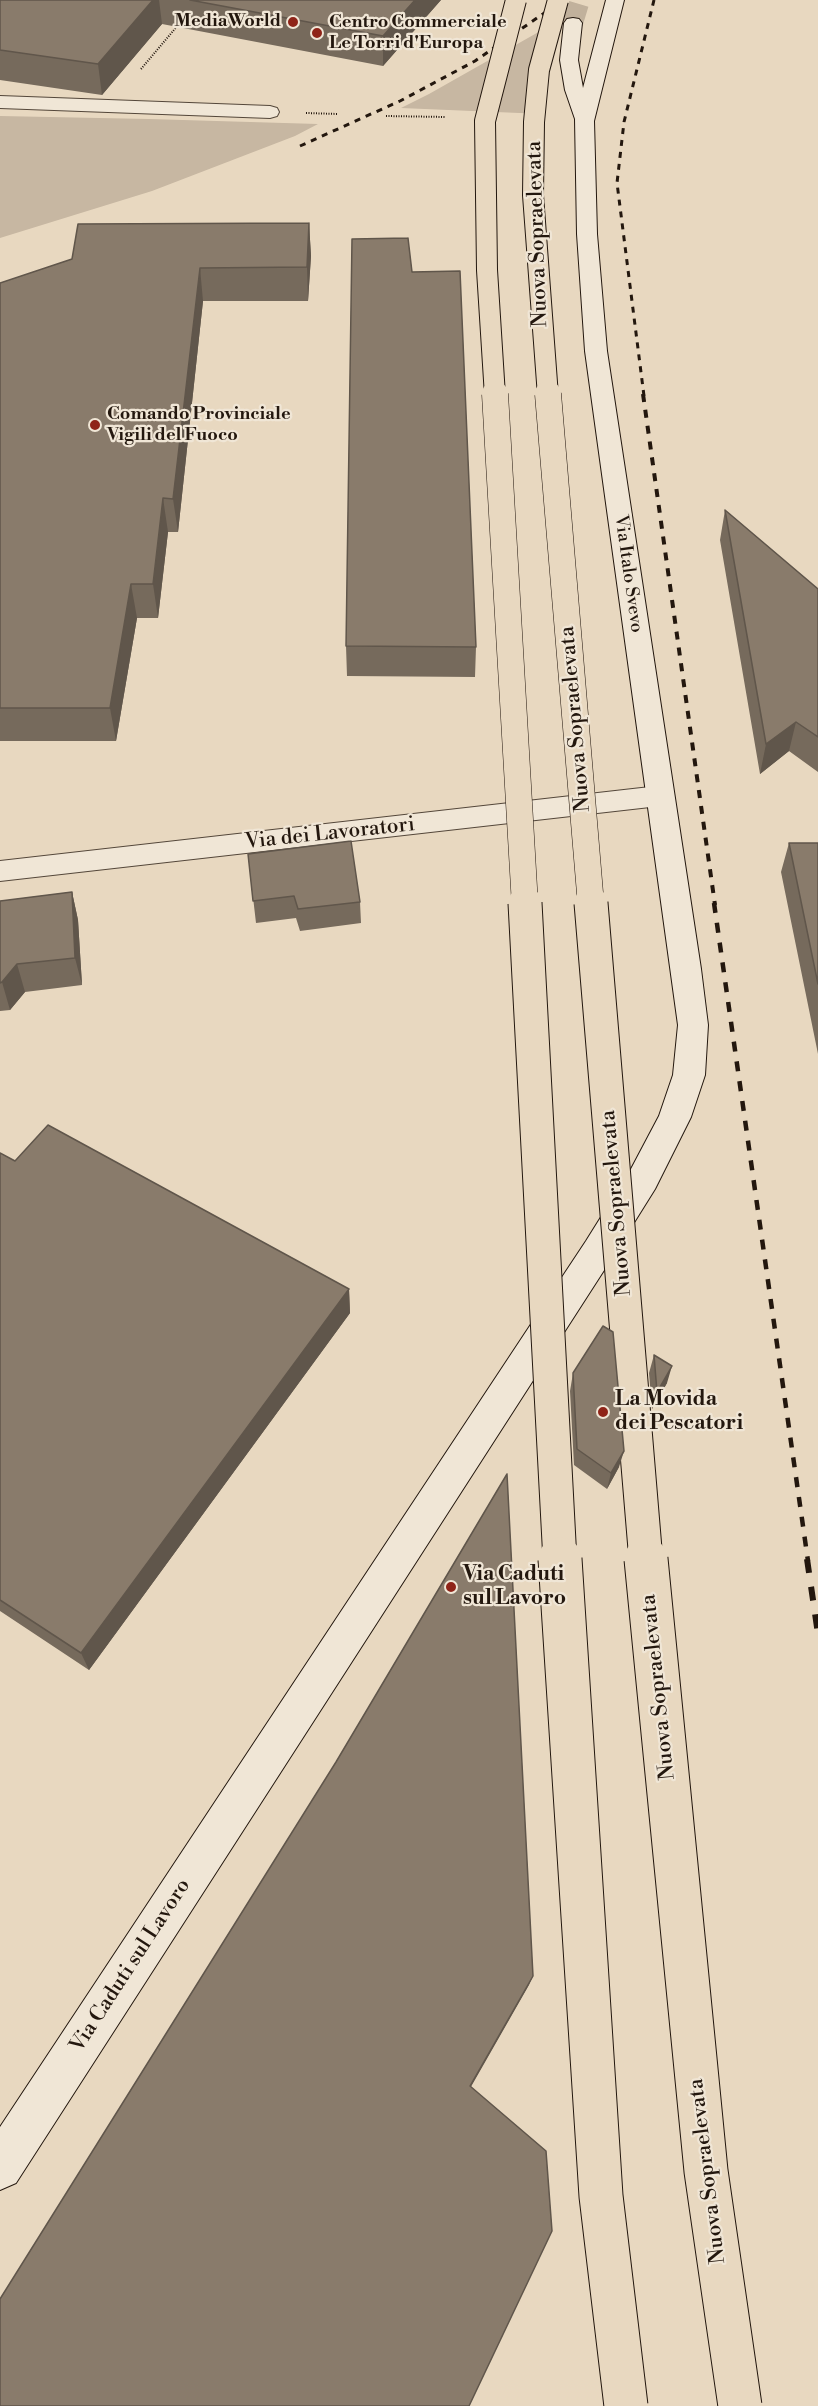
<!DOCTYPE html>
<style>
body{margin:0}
canvas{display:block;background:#e8d8c0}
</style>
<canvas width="818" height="2406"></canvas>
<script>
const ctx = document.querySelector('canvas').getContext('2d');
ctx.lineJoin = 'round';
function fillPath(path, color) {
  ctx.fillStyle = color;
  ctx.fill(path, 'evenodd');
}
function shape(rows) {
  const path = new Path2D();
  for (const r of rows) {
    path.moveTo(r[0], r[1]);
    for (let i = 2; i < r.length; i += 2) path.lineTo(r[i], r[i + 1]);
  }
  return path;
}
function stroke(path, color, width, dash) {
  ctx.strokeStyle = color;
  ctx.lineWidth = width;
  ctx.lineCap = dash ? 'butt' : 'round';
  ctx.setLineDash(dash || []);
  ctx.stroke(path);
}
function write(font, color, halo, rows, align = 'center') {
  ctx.font = font + ' "Libre Bodoni",serif';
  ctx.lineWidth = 4.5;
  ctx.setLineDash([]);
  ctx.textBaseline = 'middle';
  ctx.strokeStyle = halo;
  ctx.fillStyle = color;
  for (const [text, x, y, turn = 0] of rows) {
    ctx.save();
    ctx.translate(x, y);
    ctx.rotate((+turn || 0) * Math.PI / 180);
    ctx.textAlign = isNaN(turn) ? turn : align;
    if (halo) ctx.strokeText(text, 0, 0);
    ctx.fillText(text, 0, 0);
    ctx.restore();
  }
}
fillPath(shape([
 [558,21,543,114,401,108,429,94],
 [0,116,149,119,318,124,295,136,152,191,0,238]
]), '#c7b7a2');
stroke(shape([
 [573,23,580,0]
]), '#c1b19c', 20, [20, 10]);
const street = shape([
 [0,96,270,106,277,108,279,112,277,116,270,118,0,108,0,96],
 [659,786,669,789,673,796,669,803,659,806,0,881,0,861,659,786]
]);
const secondary = shape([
 [606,0,624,0,594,121,597,234,607,351,701,969,708,1025,705,1075,691,1117,655,1189,610,1261,16,2183,0,2190,0,2127,586,1241,631,1169,659,1116,673,1075,678,1025,585,351,577,234,575,119,565,90,560,60,564,23,567,19,573,18,579,19,582,23,578,60,583,88,606,0]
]);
stroke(street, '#54473a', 2);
stroke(secondary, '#23170e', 2);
stroke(shape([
 [141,69,179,24],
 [306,113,338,114],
 [386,116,445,117]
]), '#23170e', 2, [1, 1.5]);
fillPath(street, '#f0e6d6');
fillPath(secondary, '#f0e6d6');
stroke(shape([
 [300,146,400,101,475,61,563,0],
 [644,396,617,183,624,122,654,0]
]), '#23170e', 3, [6, 6]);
stroke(shape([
 [643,394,715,905]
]), '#23170e', 4, [8, 8]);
stroke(shape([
 [714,903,808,1561]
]), '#23170e', 4.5, [10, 10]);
stroke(shape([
 [807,1559,818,1634]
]), '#23170e', 6, [14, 14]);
const highwayBridgeFar3 = shape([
 [495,396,487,270,485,121,516,0],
 [548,396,533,195,534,122,539,70,558,0]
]);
const highwayBridgeFar2 = shape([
 [495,394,525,905],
 [548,394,591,905]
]);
const highwayBridgeFar1 = shape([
 [525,903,560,1561],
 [591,903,646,1561]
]);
const highwayBridge = shape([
 [560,1559,601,2196,626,2406],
 [646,1559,706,2171,740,2406]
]);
stroke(highwayBridgeFar3, '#23170e', 22, []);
stroke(highwayBridgeFar2, '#23170e', 27, []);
stroke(highwayBridgeFar1, '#23170e', 35, []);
stroke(highwayBridge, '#23170e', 45, []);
stroke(highwayBridgeFar3, '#e8d8c0', 20);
stroke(highwayBridgeFar2, '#e8d8c0', 26);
stroke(highwayBridgeFar1, '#e8d8c0', 33);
stroke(highwayBridge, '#e8d8c0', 43);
fillPath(shape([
 [0,0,441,0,383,66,162,24,102,95,0,80],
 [309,223,311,256,308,301,203,301,178,532,168,532,158,618,137,618,116,741,0,741,0,283],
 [725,510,818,589,818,772,789,751,760,774,720,540],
 [346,646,476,647,475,677,347,676],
 [789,843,818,843,818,1054,781,872],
 [248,854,360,902,361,923,300,931,296,918,256,923],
 [72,892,78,920,82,985,25,992,10,1010,0,1011,0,901],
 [0,1153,15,1161,349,1289,350,1313,89,1670,0,1611],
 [654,1355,667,1383,652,1409,649,1373],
 [573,1373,619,1467,607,1489,574,1465,570,1391]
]), '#766a5c');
fillPath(shape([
 [153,0,159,0,162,24,102,95,98,64],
 [415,0,441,0,383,66,383,36],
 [309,223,311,256,308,301,307,267],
 [200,268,203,301,178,532,173,499],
 [163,498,168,532,158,618,153,584],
 [131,584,137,618,116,741,110,708],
 [796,722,789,751,760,774,766,744],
 [72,892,78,920,82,985,75,958],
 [17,964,25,992,10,1010,2,982],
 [349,1289,350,1313,89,1670,81,1653],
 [672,1366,667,1383,652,1409,657,1392],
 [624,1451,619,1467,607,1489,611,1473],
 [533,1976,529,1985,468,2092,470,2086]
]), '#60564b');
const building = shape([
 [0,0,153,0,98,64,0,50,0,0],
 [190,0,415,0,383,36,190,0],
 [309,223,307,267,200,268,173,499,163,498,153,584,131,584,110,708,0,708,0,283,72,259,78,224,309,223],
 [408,238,412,272,460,271,476,647,346,646,352,239,408,238],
 [725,510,818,589,818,737,796,722,766,744,725,510],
 [351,841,360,902,298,909,294,896,253,901,248,854,351,841],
 [789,843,818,843,818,984,789,843],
 [72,892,75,958,17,964,2,982,0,983,0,901,72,892],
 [48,1125,349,1289,81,1653,0,1600,0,1153,15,1161,48,1125],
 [603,1326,613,1332,624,1451,611,1473,577,1449,573,1373,603,1326],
 [654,1355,672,1366,657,1392,654,1355],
 [507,1474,533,1976,470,2086,546,2151,552,2231,469,2406,0,2406,0,2299,336,1762,507,1474]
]);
fillPath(building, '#897b6b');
stroke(building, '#60564b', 1.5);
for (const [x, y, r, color] of [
 [293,22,6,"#8f2418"],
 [317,33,6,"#8f2418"],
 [95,425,6,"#8f2418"],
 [603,1412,6,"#8f2418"],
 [451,1587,6,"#8f2418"]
]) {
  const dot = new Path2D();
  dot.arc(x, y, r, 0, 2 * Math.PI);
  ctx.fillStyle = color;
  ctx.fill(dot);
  stroke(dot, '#f0e6d6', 2);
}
write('bold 18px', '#23170e', '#f0e6d6', [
 ["MediaWorld",281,22,"right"],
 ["Centro Commerciale",329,23],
 ["Le Torri d'Europa",329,44],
 ["Comando Provinciale",107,415],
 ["Vigili del Fuoco",107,436]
], 'left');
write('18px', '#23170e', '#f0e6d6', [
 ["Via Italo Svevo",628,574,82]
]);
write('21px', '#23170e', '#f0e6d6', [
 ["Nuova Sopraelevata",538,234,-92],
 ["Nuova Sopraelevata",576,719,-95],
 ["Via dei Lavoratori",330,834,-6],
 ["Nuova Sopraelevata",617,1203,-95],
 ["Nuova Sopraelevata",659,1687,-96],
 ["Via Caduti sul Lavoro",131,1966,-57],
 ["Nuova Sopraelevata",708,2171,-97]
]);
write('bold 21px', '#23170e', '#f0e6d6', [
 ["La Movida",615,1400],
 ["dei Pescatori",615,1424],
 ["Via Caduti",463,1575],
 ["sul Lavoro",463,1599]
], 'left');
</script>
